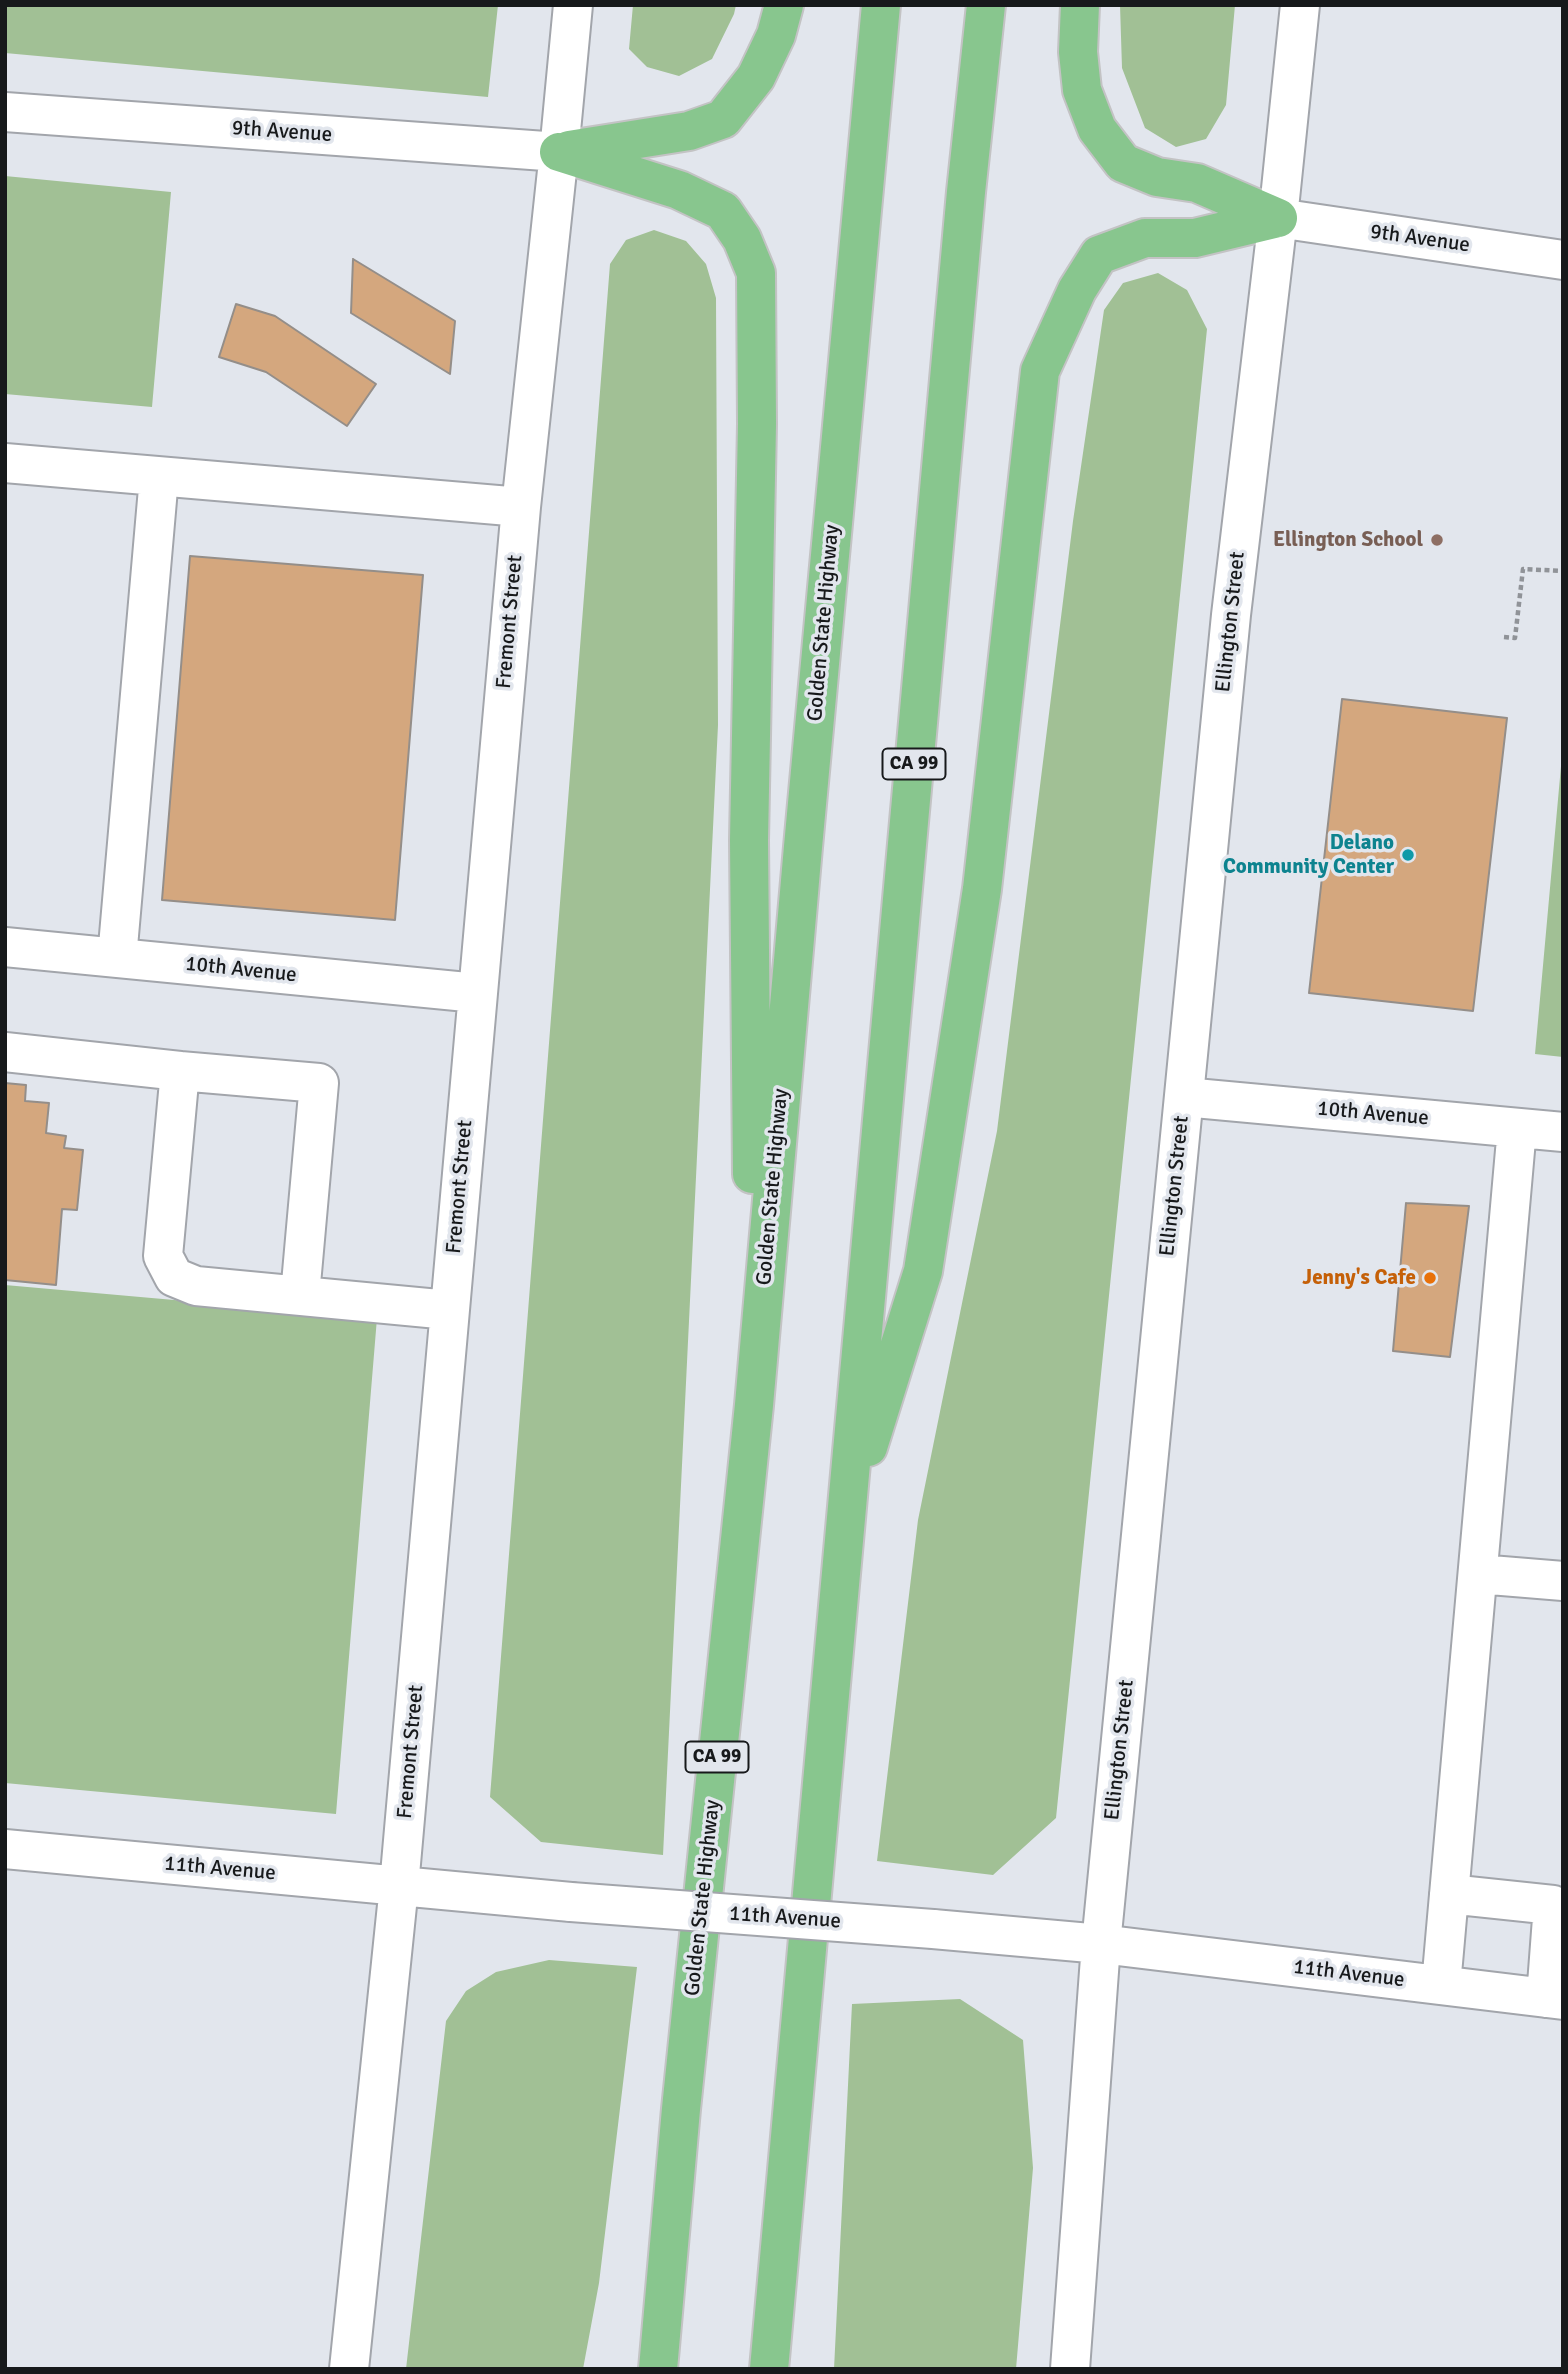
<!DOCTYPE html>
<style>
body{margin:0}
#map{position:relative;width:1568px;height:2374px;overflow:hidden;background:#e2e6ed;font-family:Signika,sans-serif}
canvas{display:block}
.frame{position:absolute;inset:0;border:7px solid #17191b;pointer-events:none}
</style>
<div id="map">
<canvas width="1568" height="2374"></canvas>
<div class="frame"></div>
</div>
<script>
const ctx = document.querySelector('canvas').getContext('2d');
ctx.lineJoin = 'round';
function fillPath(path, color) {
  ctx.fillStyle = color;
  ctx.fill(path, 'evenodd');
}
function shape(rows) {
  const path = new Path2D();
  for (const r of rows) {
    path.moveTo(r[0], r[1]);
    for (let i = 2; i < r.length; i += 2) path.lineTo(r[i], r[i + 1]);
  }
  return path;
}
function stroke(path, color, width, dash) {
  ctx.strokeStyle = color;
  ctx.lineWidth = width;
  ctx.lineCap = dash ? 'butt' : 'round';
  ctx.setLineDash(dash || []);
  ctx.stroke(path);
}
function write(font, color, halo, rows, align = 'center') {
  ctx.font = font + ' Signika,sans-serif';
  ctx.lineWidth = 7;
  ctx.setLineDash([]);
  ctx.textBaseline = 'middle';
  ctx.strokeStyle = halo;
  ctx.fillStyle = color;
  for (const [text, x, y, turn = 0] of rows) {
    ctx.save();
    ctx.translate(x, y);
    ctx.rotate((+turn || 0) * Math.PI / 180);
    ctx.textAlign = isNaN(turn) ? turn : align;
    if (halo) ctx.strokeText(text, 0, 0);
    ctx.fillText(text, 0, 0);
    ctx.restore();
  }
}
fillPath(shape([
 [5,5,498,5,488,97,5,53],
 [633,5,736,5,734,14,712,59,679,76,647,67,629,49],
 [1120,5,1235,5,1226,105,1206,139,1176,147,1145,128,1122,68],
 [5,176,171,192,152,407,5,394],
 [654,230,686,241,706,264,716,298,718,725,663,1855,541,1842,490,1797,610,264,626,240],
 [1158,273,1187,290,1207,329,1056,1818,993,1875,877,1861,918,1520,997,1131,1073,521,1104,310,1123,283],
 [1563,744,1563,1057,1535,1054],
 [5,1285,377,1318,336,1814,5,1783],
 [549,1960,637,1967,599,2283,583,2369,406,2369,446,2021,466,1991,496,1972],
 [960,1999,1023,2040,1033,2168,1016,2369,834,2369,852,2004]
]), '#a1c095');
const building = shape([
 [353,259,455,321,450,374,351,313,353,259],
 [236,304,275,316,376,384,347,426,266,372,219,357,236,304],
 [190,556,423,575,395,920,162,900,190,556],
 [1342,699,1507,718,1473,1011,1309,993,1342,699],
 [5,1083,26,1085,25,1101,49,1103,46,1133,66,1136,64,1148,83,1150,77,1210,62,1209,56,1285,5,1280,5,1083],
 [1406,1203,1469,1206,1450,1357,1393,1351,1406,1203]
]);
fillPath(building, '#d4a77e');
stroke(building, '#948e89', 2);
const minor = shape([
 [5,112,559,152],
 [1278,218,1563,260],
 [5,463,521,507],
 [5,947,477,993],
 [117,958,159,477],
 [5,1052,180,1071],
 [1184,1097,1563,1132],
 [300,1295,319,1083,180,1071,163,1256,174,1277,196,1286,449,1310],
 [1478,1574,1563,1581],
 [5,1849,571,1902],
 [1449,1894,1553,1905,1546,1998],
 [933,1929,1101,1944,1563,2000],
 [1441,1985,1517,1128],
 [349,2369,399,1886,521,507,559,152,573,5],
 [1070,2369,1101,1944,1231,615,1278,218,1300,5]
]);
const highway = shape([
 [1080,5,1078,52,1082,90,1097,129,1123,163,1157,177,1197,183,1278,218],
 [569,150,689,131,723,119,756,77,776,35,784,5],
 [559,152,679,190,723,211,742,239,756,273,757,424,749,840,752,1174],
 [868,1447,923,1271,982,889,1040,371,1077,290,1099,255,1145,238,1195,238,1278,218],
 [658,2369,681,2109,754,1405,803,847,881,5],
 [769,2369,966,192,986,5]
]);
stroke(minor, '#a2a5ab', 42);
stroke(highway, '#c3c3c4', 42);
stroke(shape([
 [1504,637,1515,638,1523,569,1563,571]
]), '#909398', 4.5, [5, 3.5]);
stroke(minor, '#fff', 38);
stroke(highway, '#88c68e', 38);
const minorBridge = shape([
 [571,1902,933,1929]
]);
stroke(minorBridge, '#a2a5ab', 42, []);
stroke(minorBridge, '#fff', 38);
for (const [x, y, r, color] of [
 [1437,540,7,"#8d6e63"],
 [1408,855,7,"#0f9aa8"],
 [1430,1278,7,"#e8710a"]
]) {
  const dot = new Path2D();
  dot.arc(x, y, r, 0, 2 * Math.PI);
  ctx.fillStyle = color;
  ctx.fill(dot);
  stroke(dot, '#e2e6ed', 2.5);
}
for (const [x, y, w] of [
 [914,764,63],
 [717,1757,63]
]) {
  const box = new Path2D();
  box.roundRect(x - w / 2, y - 15.5, w, 31, 5);
  ctx.fillStyle = '#e2e6ed';
  ctx.fill(box);
  stroke(box, '#17191b', 2);
}
write('bold 19px', '#17191b', null, [
 ["CA 99",914,764],
 ["CA 99",717,1757]
]);
write('21px', '#17191b', '#e2e6ed', [
 ["9th Avenue",282,132,4],
 ["9th Avenue",1420,239,8],
 ["Fremont Street",510,622,-85],
 ["Ellington Street",1231,622,-84],
 ["Golden State Highway",824,623,-85],
 ["10th Avenue",241,970,6],
 ["10th Avenue",1373,1114,5],
 ["Ellington Street",1175,1186,-84],
 ["Fremont Street",460,1187,-85],
 ["Golden State Highway",773,1187,-85],
 ["Ellington Street",1120,1750,-84],
 ["Fremont Street",411,1752,-85],
 ["11th Avenue",220,1869,5],
 ["Golden State Highway",703,1898,-84],
 ["11th Avenue",785,1918,4],
 ["11th Avenue",1349,1974,7]
]);
write('bold 21px', '#785e54', '#e2e6ed', [
 ["Ellington School",1423,540]
], 'right');
write('bold 21px', '#0d838f', '#e2e6ed', [
 ["Delano",1394,843],
 ["Community Center",1394,867]
], 'right');
write('bold 21px', '#c56008', '#e2e6ed', [
 ["Jenny's Cafe",1416,1278]
], 'right');
</script>
